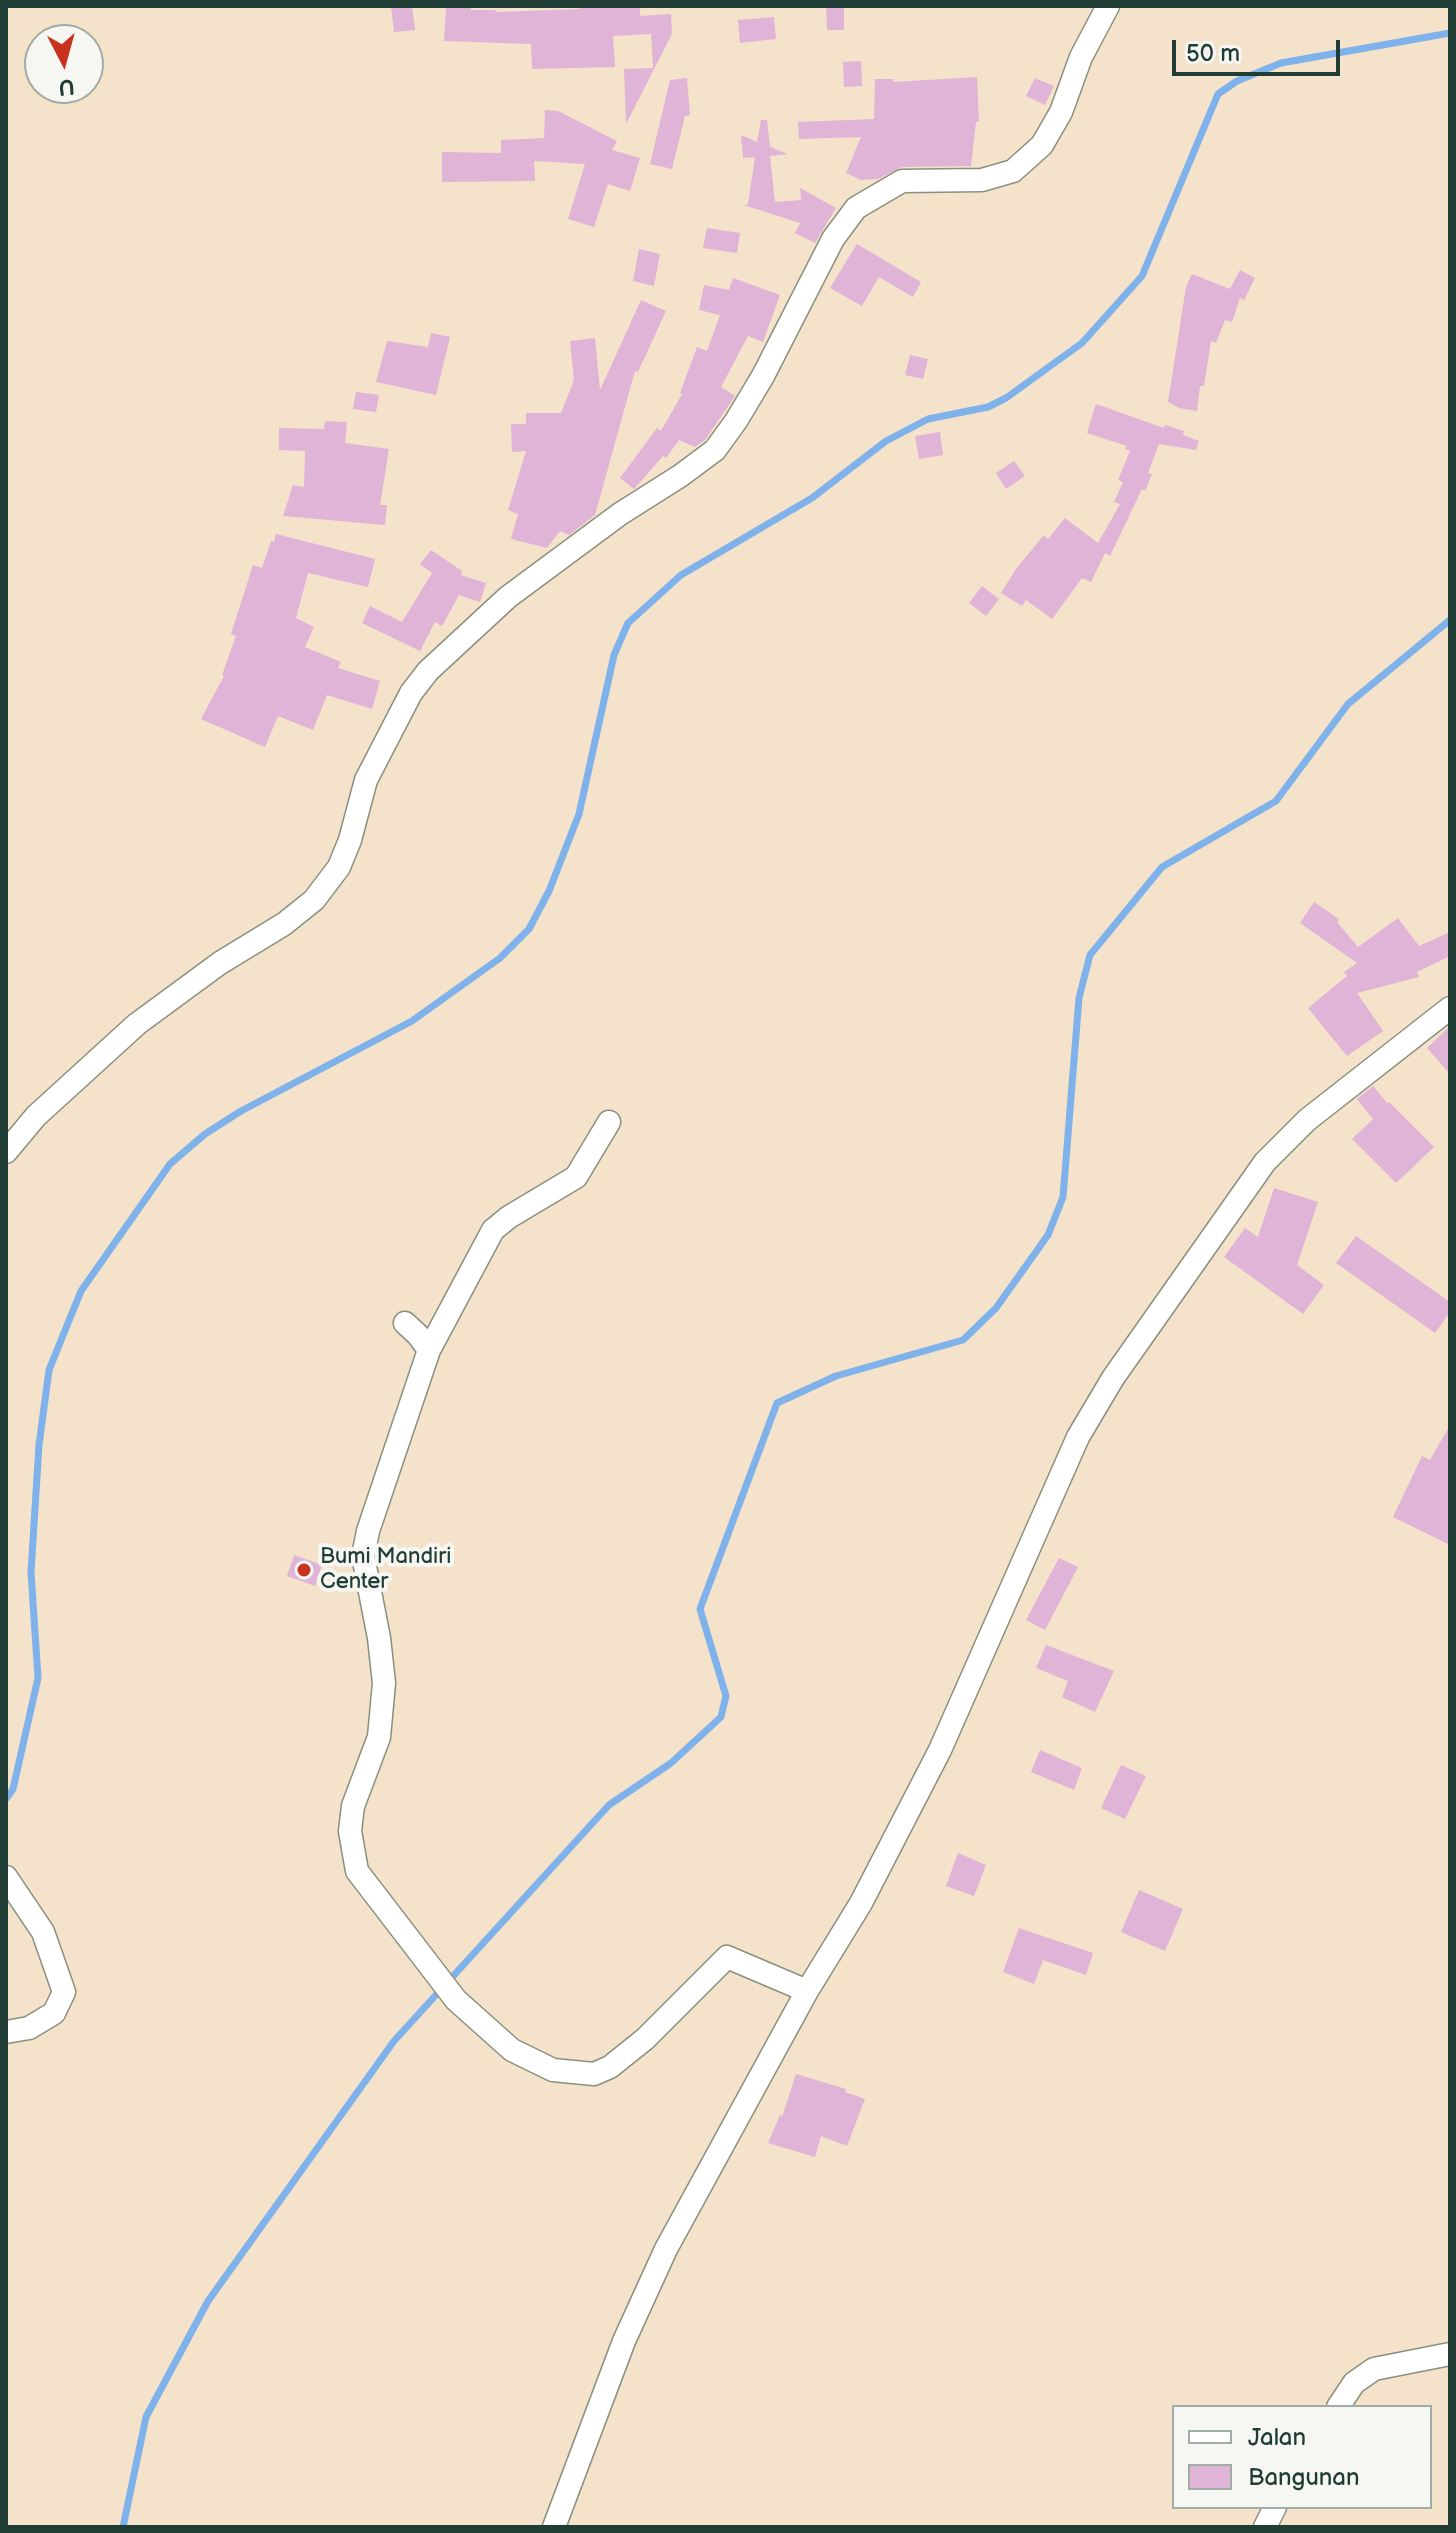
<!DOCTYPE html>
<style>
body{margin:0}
#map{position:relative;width:1456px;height:2533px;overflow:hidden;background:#f4e2ca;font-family:"Balsamiq Sans",sans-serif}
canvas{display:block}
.frame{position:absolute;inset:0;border:8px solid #1f3d34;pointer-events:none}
.legend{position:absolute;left:1172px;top:2405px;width:260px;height:104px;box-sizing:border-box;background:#f6f6f2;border:2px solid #a0aca6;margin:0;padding:10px 14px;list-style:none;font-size:24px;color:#1f3d34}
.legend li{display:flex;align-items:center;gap:16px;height:40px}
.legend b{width:40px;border:2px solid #a0aca6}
.north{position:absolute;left:24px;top:24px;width:80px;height:80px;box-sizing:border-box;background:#f6f6f2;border:2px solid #a0aca6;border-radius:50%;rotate:174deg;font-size:22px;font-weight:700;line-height:32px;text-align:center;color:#1f3d34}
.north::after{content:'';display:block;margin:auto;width:28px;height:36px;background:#c8321e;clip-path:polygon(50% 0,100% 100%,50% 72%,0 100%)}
.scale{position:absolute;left:1172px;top:40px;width:168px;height:36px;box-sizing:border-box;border:4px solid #1f3d34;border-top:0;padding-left:10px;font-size:24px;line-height:28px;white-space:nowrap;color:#1f3d34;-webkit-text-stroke:6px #f6f6f2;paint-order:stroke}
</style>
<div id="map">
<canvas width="1456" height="2533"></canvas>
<div class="frame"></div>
<ul class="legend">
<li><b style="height:10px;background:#fff"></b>Jalan</li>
<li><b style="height:22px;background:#dfb4d7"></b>Bangunan</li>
</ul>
<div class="north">U</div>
<div class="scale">50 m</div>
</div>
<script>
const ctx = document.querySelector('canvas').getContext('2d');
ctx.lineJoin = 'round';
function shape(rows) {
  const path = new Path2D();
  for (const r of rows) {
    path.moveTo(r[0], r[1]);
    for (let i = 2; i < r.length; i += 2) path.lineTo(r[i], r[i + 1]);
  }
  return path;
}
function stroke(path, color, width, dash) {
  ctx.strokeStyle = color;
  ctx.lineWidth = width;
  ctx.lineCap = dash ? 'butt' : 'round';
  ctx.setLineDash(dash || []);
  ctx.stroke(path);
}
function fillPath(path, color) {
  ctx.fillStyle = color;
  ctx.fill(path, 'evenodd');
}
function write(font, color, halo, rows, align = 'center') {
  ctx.font = font + ' "Balsamiq Sans",sans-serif';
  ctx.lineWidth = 8;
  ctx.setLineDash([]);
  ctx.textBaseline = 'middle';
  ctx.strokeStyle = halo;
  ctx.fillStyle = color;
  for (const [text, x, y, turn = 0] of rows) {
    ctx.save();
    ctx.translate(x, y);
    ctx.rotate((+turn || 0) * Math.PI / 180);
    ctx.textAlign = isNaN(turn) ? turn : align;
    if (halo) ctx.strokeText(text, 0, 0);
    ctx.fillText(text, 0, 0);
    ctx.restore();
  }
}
stroke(shape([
 [6,1799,13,1789,38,1678,31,1572,39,1445,49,1370,81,1291,170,1164,205,1134,241,1111,412,1021,500,958,529,929,549,891,579,814,614,655,628,623,681,575,812,498,886,441,928,419,988,407,1006,398,1082,343,1142,276,1218,94,1237,81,1281,63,1450,33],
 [123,2527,146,2417,208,2301,394,2041,609,1805,671,1763,721,1717,726,1696,700,1609,777,1403,836,1376,963,1340,996,1308,1048,1235,1063,1197,1079,998,1090,955,1162,867,1276,801,1348,704,1450,620]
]), '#7fb1eb', 7);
fillPath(shape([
 [391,6,412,6,415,30,394,32],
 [446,6,471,6,471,10,495,10,496,12,580,9,579,6,640,6,640,16,671,14,672,34,626,124,624,69,653,68,651,34,613,36,615,67,532,69,531,44,444,41],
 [826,6,844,6,844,30,827,30],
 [774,17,776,39,740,43,738,20],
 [861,61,862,86,844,87,843,62],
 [977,77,979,122,976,122,971,166,902,167,878,179,861,180,846,173,861,137,799,139,798,122,874,119,875,79,893,79,893,82],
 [687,78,690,115,685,116,672,169,650,164,670,80],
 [1035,78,1054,86,1045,105,1026,96],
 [545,110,558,111,617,141,612,150,640,158,630,191,608,184,594,227,568,219,585,164,534,161,535,181,442,182,442,152,501,153,501,140,544,138],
 [761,120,767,120,770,147,788,154,770,156,775,202,801,200,800,188,836,208,815,243,795,233,800,223,744,205,748,204,755,157,743,158,741,135,757,142],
 [707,228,740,233,737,253,703,248],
 [857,244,921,282,913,297,879,277,862,306,830,288],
 [639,249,660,254,654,286,633,281],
 [1240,270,1255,278,1244,300,1240,298,1232,322,1225,320,1216,343,1211,341,1204,386,1200,386,1197,411,1179,408,1168,402,1186,287,1192,274,1230,289],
 [733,278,780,295,763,342,748,336,721,387,735,396,705,440,695,447,679,440,666,458,663,456,634,489,620,478,657,428,661,431,682,394,680,393,697,347,707,351,720,315,699,310,704,285,729,290],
 [641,300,666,311,638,372,635,371,595,515,569,535,560,531,547,548,511,539,518,514,508,510,526,451,512,452,511,424,526,424,526,413,561,413,574,380,570,341,595,338,600,390],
 [431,333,450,337,436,395,376,382,387,341,428,347],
 [910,355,928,359,923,379,905,375],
 [356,392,379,395,376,412,353,409],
 [1096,404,1164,428,1165,425,1184,431,1183,435,1199,441,1196,450,1159,444,1148,473,1152,474,1145,491,1142,489,1110,556,1105,553,1091,582,1082,578,1052,619,1026,600,1022,606,1001,593,1016,569,1044,535,1048,539,1065,518,1098,543,1120,504,1114,502,1123,482,1118,480,1130,451,1125,449,1127,446,1087,433],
 [325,421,347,422,345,443,389,449,380,505,387,505,385,525,283,516,293,485,304,487,305,451,279,450,279,428,324,429],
 [940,432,943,455,919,459,915,436],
 [1014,461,1025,476,1006,489,996,473],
 [276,534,375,559,368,587,308,573,296,618,314,627,305,647,341,662,338,668,380,681,372,709,327,695,313,730,278,716,265,747,201,719,224,676,222,675,236,636,231,634,253,565,262,568,271,541,274,542],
 [431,550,462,571,461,575,486,583,480,602,459,595,442,626,435,622,420,651,362,623,370,606,402,622,432,573,420,564],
 [982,586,999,599,986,616,969,603],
 [1314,902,1339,919,1337,922,1358,947,1398,918,1419,946,1450,932,1450,956,1417,972,1419,977,1357,993,1383,1031,1347,1056,1308,1008,1347,976,1344,972,1357,963,1300,923],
 [1450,1026,1450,1074,1427,1048],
 [1373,1086,1388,1104,1389,1102,1434,1147,1396,1183,1352,1139,1373,1119,1357,1099],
 [1274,1188,1318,1202,1297,1265,1324,1285,1303,1314,1224,1257,1245,1228,1258,1237],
 [1356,1236,1450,1302,1450,1312,1435,1333,1336,1263],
 [1450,1425,1450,1545,1393,1517,1422,1456,1430,1460],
 [294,1555,322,1565,315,1586,287,1576],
 [1059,1558,1078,1567,1045,1630,1026,1620],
 [1046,1645,1114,1671,1095,1712,1062,1697,1068,1681,1036,1668],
 [1040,1750,1082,1768,1074,1790,1031,1772],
 [1121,1765,1146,1776,1125,1819,1101,1808],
 [958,1853,986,1865,974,1896,946,1886],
 [1139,1890,1183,1909,1165,1951,1121,1932],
 [1019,1928,1093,1953,1086,1975,1043,1960,1034,1984,1003,1972],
 [796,2074,846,2089,845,2092,865,2099,847,2146,821,2136,815,2157,768,2143,780,2115,782,2117]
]), '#dfb4d7');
const street = shape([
 [6,1152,36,1116,137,1024,220,963,284,924,314,900,339,867,350,840,366,780,411,693,428,671,508,597,620,514,680,476,715,450,736,421,763,376,833,239,856,208,902,181,982,180,1013,171,1042,145,1061,112,1081,57,1108,6],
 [405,1323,418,1335,429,1350,368,1531,363,1556,379,1638,384,1683,379,1737,353,1806,350,1831,357,1871,456,2000,512,2050,553,2070,594,2074,610,2067,645,2039,727,1957,807,1991],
 [429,1350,493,1230,509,1217,576,1177,609,1122],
 [6,1877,43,1932,64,1992,54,2013,29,2028,6,2032],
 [1338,2407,1354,2383,1374,2369,1450,2354],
 [554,2527,624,2341,666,2249,807,1991,861,1903,940,1750,1078,1437,1113,1378,1265,1162,1307,1120,1450,1008],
 [1265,2527,1275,2507]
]);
stroke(street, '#8a907f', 25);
stroke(street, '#fff', 22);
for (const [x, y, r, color] of [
 [304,1570,8,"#c8321e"]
]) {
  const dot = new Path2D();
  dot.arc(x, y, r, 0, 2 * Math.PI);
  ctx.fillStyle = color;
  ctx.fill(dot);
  stroke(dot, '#f6f6f2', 3);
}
write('22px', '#1f3d34', '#f6f6f2', [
 ["Bumi Mandiri",320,1557],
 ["Center",320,1582]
], 'left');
</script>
